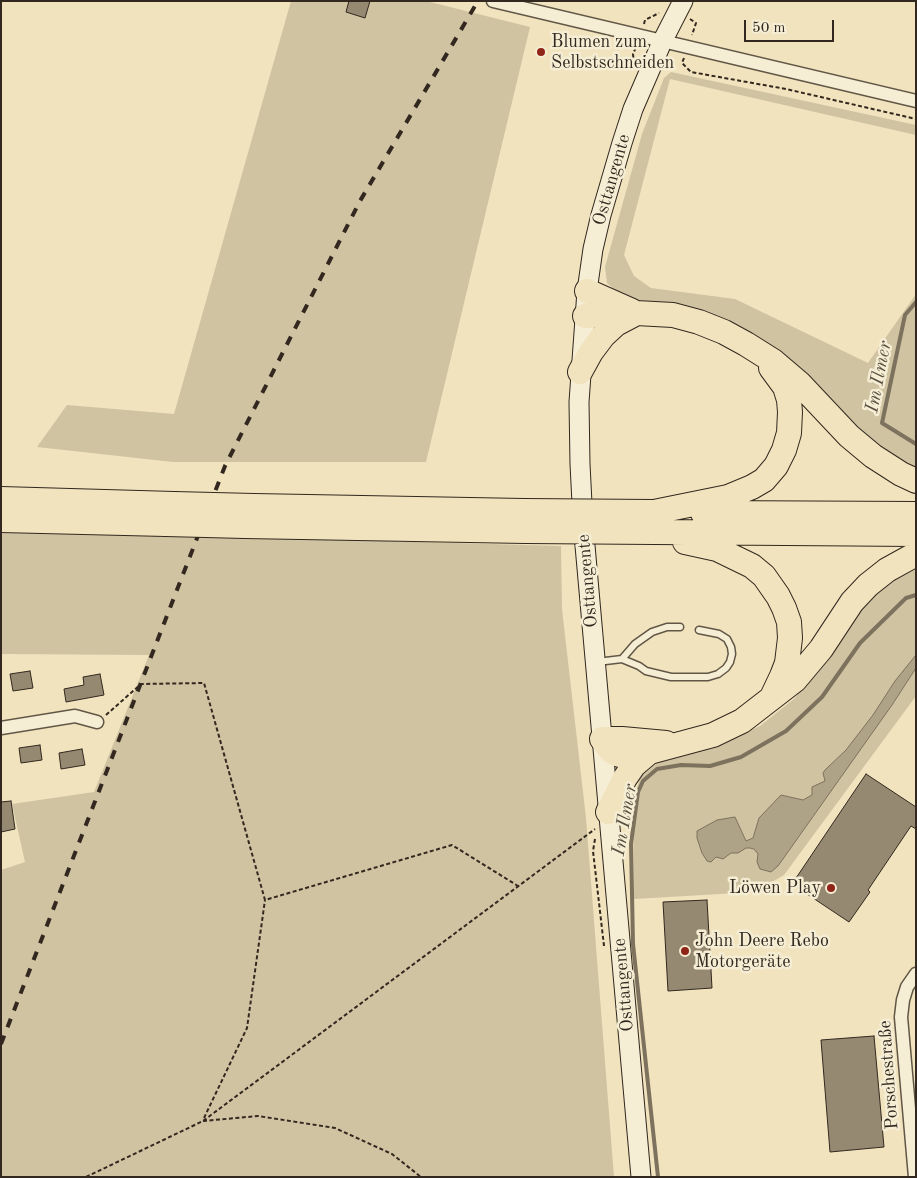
<!DOCTYPE html>
<meta charset="utf-8">
<style>
body{margin:0}
#map{position:relative;width:917px;height:1178px;overflow:hidden;background:#f0e3bd;font-family:"Old Standard TT",serif}
canvas{display:block}
.frame{position:absolute;inset:0;border:2px solid #32281f;pointer-events:none}
.scale{position:absolute;left:744px;top:20px;width:90px;height:22px;box-sizing:border-box;border:2px solid #32281f;border-top:0;padding-left:6px;font-size:15px;line-height:18px;white-space:nowrap;color:#32281f;-webkit-text-stroke:4px #f5edd4;paint-order:stroke}
</style>
<div id="map">
<canvas width="917" height="1178"></canvas>
<div class="frame"></div>
<div class="scale">50 m</div>
</div>
<script>
const ctx = document.querySelector('canvas').getContext('2d');
ctx.lineJoin = 'round';
function fillPath(path, color) {
  ctx.fillStyle = color;
  ctx.fill(path, 'evenodd');
}
function shape(rows) {
  const path = new Path2D();
  for (const r of rows) {
    path.moveTo(r[0], r[1]);
    for (let i = 2; i < r.length; i += 2) path.lineTo(r[i], r[i + 1]);
  }
  return path;
}
function stroke(path, color, width, dash) {
  ctx.strokeStyle = color;
  ctx.lineWidth = width;
  ctx.lineCap = dash ? 'butt' : 'round';
  ctx.setLineDash(dash || []);
  ctx.stroke(path);
}
function write(font, color, halo, rows, align = 'center') {
  ctx.font = font + ' "Old Standard TT",serif';
  ctx.lineWidth = 5;
  ctx.setLineDash([]);
  ctx.textBaseline = 'middle';
  ctx.strokeStyle = halo;
  ctx.fillStyle = color;
  for (const [text, x, y, turn = 0] of rows) {
    ctx.save();
    ctx.translate(x, y);
    ctx.rotate((+turn || 0) * Math.PI / 180);
    ctx.textAlign = isNaN(turn) ? turn : align;
    if (halo) ctx.strokeText(text, 0, 0);
    ctx.fillText(text, 0, 0);
    ctx.restore();
  }
}
fillPath(shape([
 [291,1,426,1,530,27,426,462,173,462,37,447,67,405,174,414],
 [671,72,916,125,916,135,670,79,624,255,634,276,651,288,735,299,868,363,916,294,916,474,703,317,634,300,617,292,607,283,605,267,642,134,664,78],
 [1,530,561,546,562,609,586,818,614,1177,1,1177,1,870,25,862,12,804,94,792,149,655,1,654],
 [916,567,916,696,784,875,755,892,634,899,633,805,640,777,660,761,713,748,760,726,795,698,867,599,896,575]
]), '#d0c3a2');
const water = shape([
 [916,655,916,668,892,705,778,866,771,872,760,869,757,862,758,854,754,849,750,848,746,848,738,853,731,853,723,859,716,857,711,862,707,861,702,853,697,838,697,831,717,820,735,817,746,841,753,838,759,818,781,795,803,800,812,795,812,787,825,781,823,773,825,770,846,750,873,715,895,681,916,655]
]);
fillPath(water, '#afa387');
stroke(water, '#7d725d', 1);
stroke(shape([
 [916,302,905,315,882,423,916,444],
 [658,1177,633,944,631,844,638,792,643,781,657,769,681,765,710,766,741,757,786,731,822,697,860,643,906,598,916,595]
]), '#7d725d', 4);
const building = shape([
 [349,1,370,1,365,18,346,12,349,1],
 [30,671,33,688,13,691,10,674,30,671],
 [100,674,104,695,66,702,64,689,84,685,83,677,100,674],
 [40,745,42,760,21,763,19,748,40,745],
 [82,749,85,765,61,769,59,753,82,749],
 [866,774,916,807,916,829,911,826,868,890,870,892,849,922,792,884,866,774],
 [11,801,15,829,1,832,1,802,11,801],
 [707,900,712,988,668,991,663,902,707,900],
 [874,1036,884,1147,830,1152,821,1040,874,1036]
]);
fillPath(building, '#958971');
stroke(building, '#32281f', 1);
const lane = shape([
 [622,659,635,644,652,632,667,627,680,627],
 [597,662,622,659,639,666,646,671,671,677,708,677,718,674,726,668,730,662,732,654,731,647,727,639,719,634,699,630]
]);
const street = shape([
 [493,1,916,101],
 [1,728,75,716,97,722],
 [915,1177,901,1017,903,1000,907,987,916,974]
]);
const secondary = shape([
 [641,1177,583,523,580,464,579,402,587,291,593,249,601,215,622,143,633,109,662,42,683,1]
]);
const highway = shape([
 [587,291,632,311],
 [585,316,636,313,673,315,699,322,724,332,746,344,773,361,800,384,849,436,873,456,901,474,916,481],
 [580,372,591,352,603,336,616,324,635,314],
 [1,499,174,504],
 [254,506,524,511],
 [654,512,728,497,752,487,764,480,776,466,784,450,789,433,790,412,789,400,785,387,771,368],
 [703,513,916,514],
 [1,520,166,524],
 [245,526,526,531],
 [655,532,916,534],
 [685,542,717,549,752,566,764,576,778,596,784,608,789,622,790,638,787,663,782,676,773,695],
 [602,739,611,751,616,754,627,757,635,756,713,735,742,721,795,680,821,649,852,602,868,585,887,570,916,554],
 [602,739,622,739,666,743],
 [608,812,625,778,634,765,647,754]
]);
stroke(lane, '#625746', 9);
stroke(street, '#625746', 15);
stroke(secondary, '#32281f', 21);
stroke(highway, '#32281f', 26);
stroke(shape([
 [690,19,696,23,692,35],
 [644,24,645,20,659,13],
 [684,58,682,63,691,72,786,89,916,119],
 [634,64,633,54,636,47],
 [106,715,141,684,204,683,265,900,452,845,518,886],
 [595,839,593,851,604,946],
 [204,1118,247,1028,265,900],
 [203,1121,258,1116,335,1128,392,1154,421,1177],
 [86,1177,203,1121,595,829]
]), '#32281f', 2, [4, 2.5]);
stroke(lane, '#f5edd4', 6);
stroke(street, '#f5edd4', 12);
stroke(secondary, '#f5edd4', 19);
stroke(highway, '#f0e3bd', 24);
stroke(shape([
 [1,1044,225,466,360,201,478,1]
]), '#32281f', 4, [9, 9]);
const highwayBridge = shape([
 [174,504,254,506],
 [524,511,654,512],
 [166,524,245,526],
 [526,531,655,532]
]);
stroke(highwayBridge, '#32281f', 26, []);
stroke(highwayBridge, '#f0e3bd', 24);
for (const [x, y, r, color] of [
 [541,52,5,"#8f2418"],
 [831,888,5,"#8f2418"],
 [685,951,5,"#8f2418"]
]) {
  const dot = new Path2D();
  dot.arc(x, y, r, 0, 2 * Math.PI);
  ctx.fillStyle = color;
  ctx.fill(dot);
  stroke(dot, '#f5edd4', 2);
}
write('18px', '#32281f', '#f5edd4', [
 ["Blumen zum",551,42],
 ["Selbstschneiden",551,63],
 ["Löwen Play",821,888,"right"],
 ["John Deere Rebo",695,941],
 ["Motorgeräte",695,962]
], 'left');
write('18px', '#32281f', '#f5edd4', [
 ["Osttangente",612,180,-74],
 ["Osttangente",588,581,-95],
 ["Osttangente",624,985,-95],
 ["Porschestraße",889,1075,-94]
]);
write('italic 19px', '#584d3e', '#f5edd4', [
 ["Im Ilmer",879,377,-79],
 ["Im Ilmer",625,820,-80]
]);
</script>
